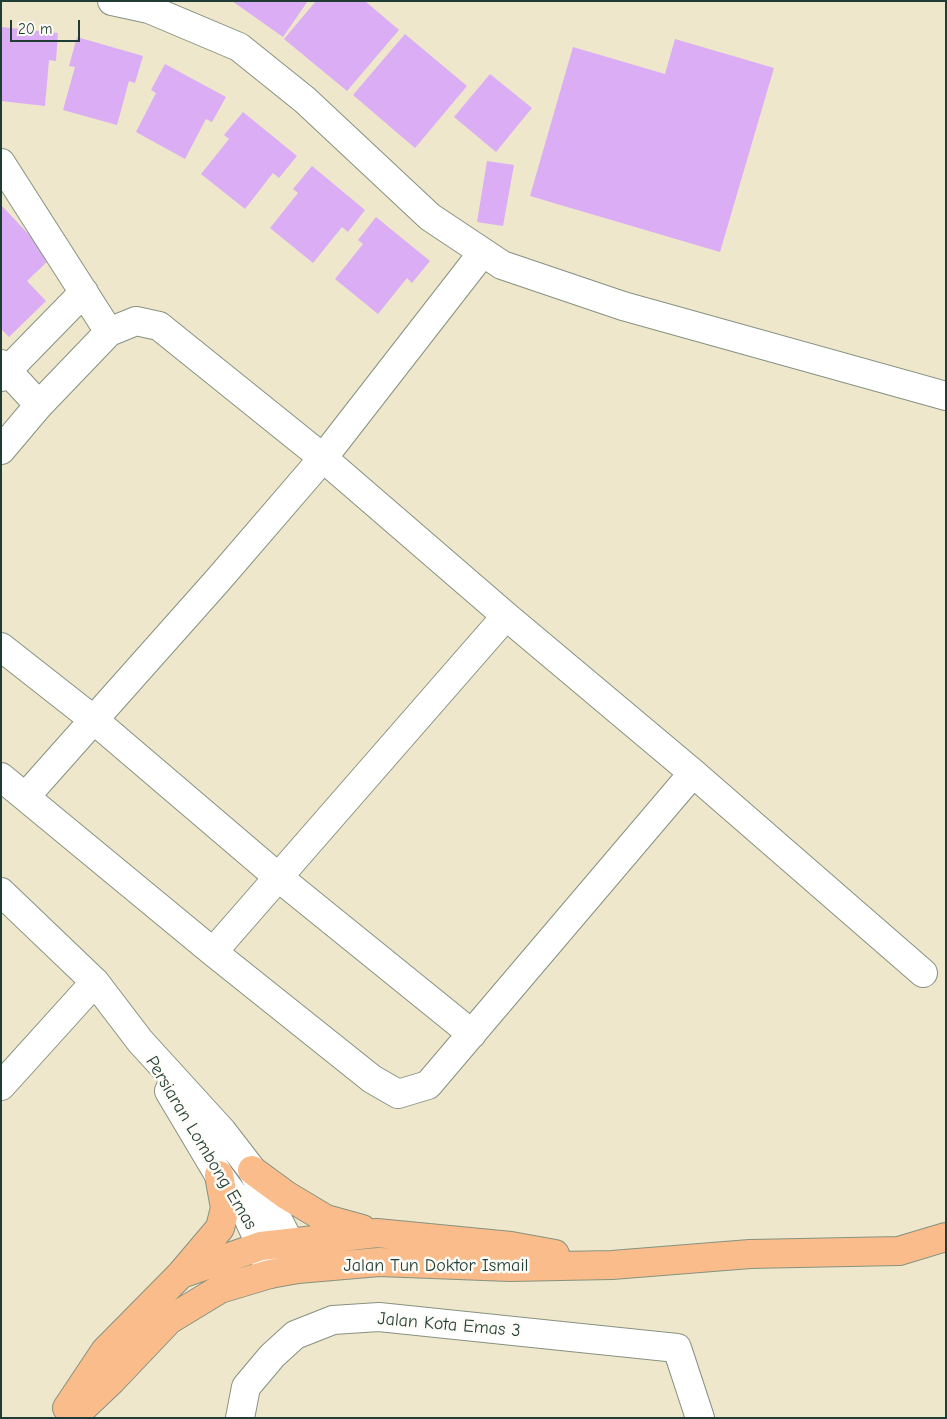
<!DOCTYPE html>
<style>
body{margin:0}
#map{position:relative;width:947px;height:1419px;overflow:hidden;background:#eee7cc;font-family:"Comic Neue",sans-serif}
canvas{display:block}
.frame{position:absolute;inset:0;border:2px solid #1f3d34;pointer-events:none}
.scale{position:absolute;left:10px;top:20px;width:70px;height:22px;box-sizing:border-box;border:2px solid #1f3d34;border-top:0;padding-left:6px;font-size:15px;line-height:18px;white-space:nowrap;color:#1f3d34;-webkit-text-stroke:4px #fdfcf7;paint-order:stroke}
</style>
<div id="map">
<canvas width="947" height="1419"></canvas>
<div class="frame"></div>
<div class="scale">20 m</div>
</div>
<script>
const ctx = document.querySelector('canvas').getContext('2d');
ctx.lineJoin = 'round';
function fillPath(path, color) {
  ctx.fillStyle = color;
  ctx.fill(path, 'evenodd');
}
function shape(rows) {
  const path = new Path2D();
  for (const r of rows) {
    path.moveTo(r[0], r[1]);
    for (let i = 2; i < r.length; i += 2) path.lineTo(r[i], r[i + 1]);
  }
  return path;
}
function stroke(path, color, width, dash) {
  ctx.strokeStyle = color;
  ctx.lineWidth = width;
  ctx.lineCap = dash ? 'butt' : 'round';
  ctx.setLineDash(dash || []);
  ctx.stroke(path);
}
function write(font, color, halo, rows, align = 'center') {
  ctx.font = font + ' "Comic Neue",sans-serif';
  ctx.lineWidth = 5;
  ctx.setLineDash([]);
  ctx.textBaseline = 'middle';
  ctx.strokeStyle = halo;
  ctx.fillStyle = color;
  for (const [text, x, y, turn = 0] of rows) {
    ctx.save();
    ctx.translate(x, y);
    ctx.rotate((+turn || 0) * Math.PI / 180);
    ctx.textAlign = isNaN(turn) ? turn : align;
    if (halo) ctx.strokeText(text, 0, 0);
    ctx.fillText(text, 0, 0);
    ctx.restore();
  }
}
fillPath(shape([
 [232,1,308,1,283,37],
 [316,1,365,1,399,30,347,91,284,39],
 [1,27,58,33,56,61,49,60,45,106,1,101],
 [405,34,467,86,415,148,353,95],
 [77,37,143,56,135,83,129,81,117,125,63,110,75,67,69,66],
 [675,39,774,68,720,252,530,196,573,47,665,74],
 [165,64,226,97,212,122,206,119,185,159,136,132,156,93,151,90],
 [490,74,532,108,496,152,454,117],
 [243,112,297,156,279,178,273,173,245,209,201,174,229,139,224,135],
 [487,161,514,165,503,226,477,222],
 [312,166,365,210,348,232,342,227,313,263,270,228,298,193,293,189],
 [1,205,51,258,27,281,46,301,9,337,1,329],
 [376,217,430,261,412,283,407,278,378,314,335,279,363,244,358,240]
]), '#dbadf4');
const minor = shape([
 [112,1,149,9,239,47,305,100,430,217,502,265,623,306,946,396],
 [1,163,109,332],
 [1,364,39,405],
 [1,377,84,292],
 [1,450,39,405,109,332,136,321,159,326,323,458,506,616,693,773,923,973],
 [1,647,94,720,278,877,472,1034],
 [1,777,213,952,372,1079,398,1094,428,1085,693,773],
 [26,796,218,580,323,458,483,252],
 [1,892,95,982,140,1041,222,1131,252,1170,290,1243,297,1265],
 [213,952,506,616],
 [1,1086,95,982],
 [169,1091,219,1175,244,1209,261,1246,270,1274],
 [240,1418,246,1387,272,1356,295,1335,333,1320,379,1317,677,1348,700,1418]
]);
const highway = shape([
 [252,1170,286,1195,326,1219,362,1229],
 [181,1274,261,1246,377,1233,511,1246,555,1254],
 [67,1408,105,1351,181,1274,220,1228,225,1208,219,1175],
 [72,1418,112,1380,169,1320,220,1289,270,1274,298,1269,379,1262,510,1267,612,1265,750,1254,899,1251,946,1237]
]);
stroke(minor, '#869280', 30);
stroke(highway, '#869280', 30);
stroke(minor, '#fff', 28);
stroke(highway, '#f9bc8a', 28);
write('18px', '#1f3d34', '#fdfcf7', [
 ["Persiaran Lombong Emas",201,1143,59],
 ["Jalan Tun Doktor Ismail",436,1266],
 ["Jalan Kota Emas 3",449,1325,5]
]);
</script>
